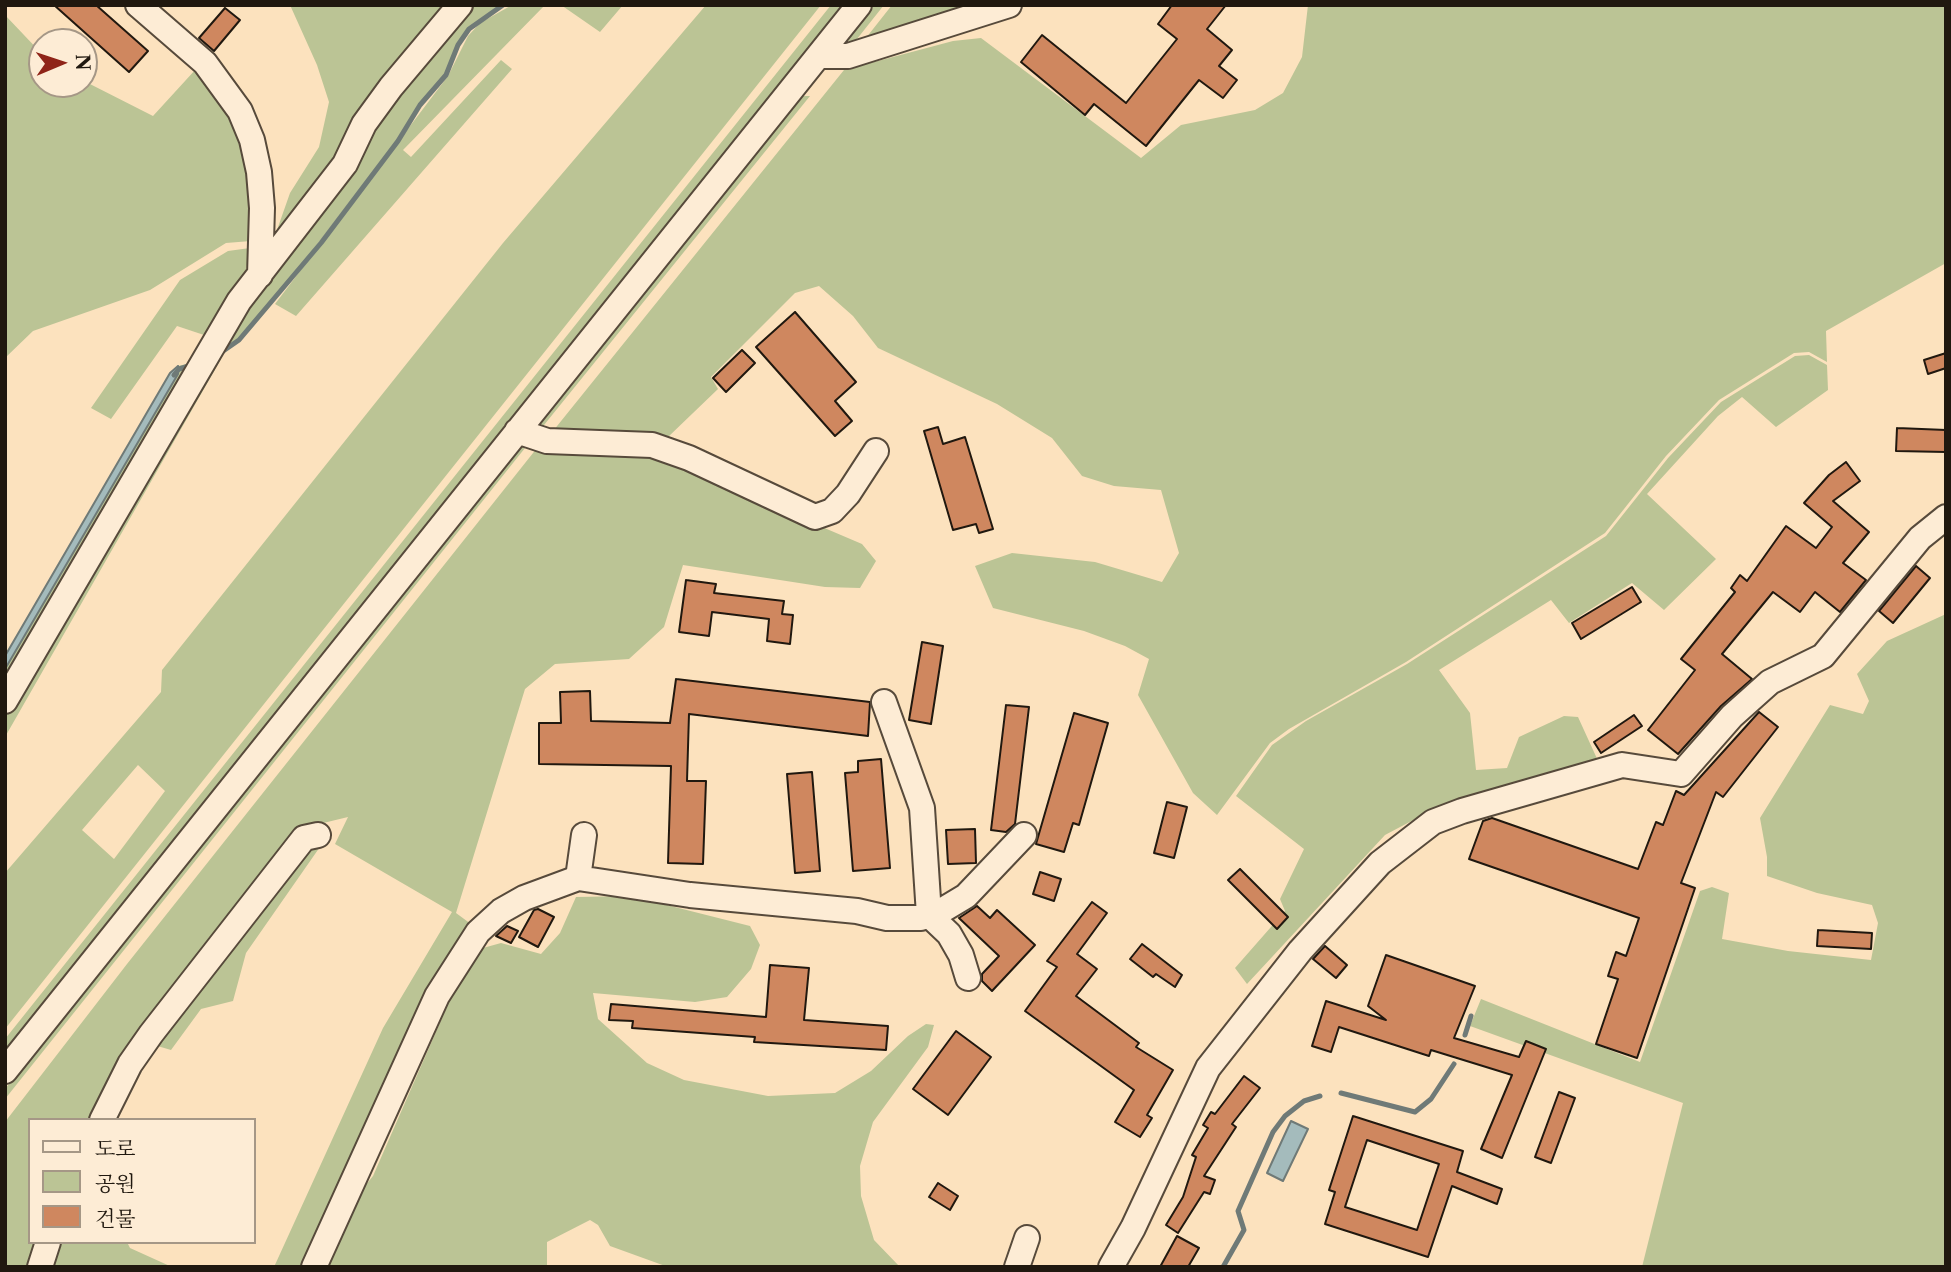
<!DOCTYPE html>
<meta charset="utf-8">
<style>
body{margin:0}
#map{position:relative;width:1951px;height:1272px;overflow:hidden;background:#fce2be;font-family:"Libre Caslon Text","Noto Serif KR",serif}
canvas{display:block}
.frame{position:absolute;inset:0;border:7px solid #20180f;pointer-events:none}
.legend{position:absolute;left:28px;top:1118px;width:228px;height:126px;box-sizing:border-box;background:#fdecd5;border:2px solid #a59786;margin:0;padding:9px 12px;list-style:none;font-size:21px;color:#20180f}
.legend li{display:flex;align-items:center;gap:14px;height:35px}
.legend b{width:35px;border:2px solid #a59786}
.north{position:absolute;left:28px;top:28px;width:70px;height:70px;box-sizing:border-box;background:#fdecd5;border:2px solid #a59786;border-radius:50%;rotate:88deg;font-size:19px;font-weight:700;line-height:28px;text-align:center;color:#20180f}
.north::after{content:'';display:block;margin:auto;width:24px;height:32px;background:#8f2418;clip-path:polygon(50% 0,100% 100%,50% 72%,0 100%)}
</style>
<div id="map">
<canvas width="1951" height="1272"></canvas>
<div class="frame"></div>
<ul class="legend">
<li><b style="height:9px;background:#fdecd5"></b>도로</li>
<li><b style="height:19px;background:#bbc495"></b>공원</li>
<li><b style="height:19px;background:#cf875f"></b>건물</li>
</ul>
<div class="north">N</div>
</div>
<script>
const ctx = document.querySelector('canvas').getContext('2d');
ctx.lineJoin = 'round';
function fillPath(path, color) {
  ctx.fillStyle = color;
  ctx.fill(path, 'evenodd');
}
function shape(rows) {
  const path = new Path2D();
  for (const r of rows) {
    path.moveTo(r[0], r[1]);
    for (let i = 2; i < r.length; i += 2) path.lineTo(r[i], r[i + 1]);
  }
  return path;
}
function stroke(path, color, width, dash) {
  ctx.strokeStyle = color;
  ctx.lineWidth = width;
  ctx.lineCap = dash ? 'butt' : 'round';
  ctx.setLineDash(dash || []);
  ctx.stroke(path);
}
fillPath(shape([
 [290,5,449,5,296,224,277,230,290,193,319,147,329,102,317,65],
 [467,5,500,5,468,28,457,45,445,74,419,104,397,140,293,276,238,339,209,358,362,141],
 [512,5,545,5,403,150,411,157,501,60,512,69,296,316,275,304,448,76,468,36,480,23],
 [561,5,623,5,600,32],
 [706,5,821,5,5,1029,5,873,161,692,162,670,503,243],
 [138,765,165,791,114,859,82,830],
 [831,5,843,5,5,1052,5,1039],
 [873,5,884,5,853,44,846,39],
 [892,5,985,5,862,43],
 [1308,5,1946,5,1946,263,1826,331,1827,362,1809,352,1794,353,1719,400,1666,456,1605,533,1406,662,1289,729,1270,743,1217,815,1193,793,1138,695,1149,659,1125,646,1084,631,993,608,975,566,1012,553,1095,562,1162,582,1179,553,1161,490,1114,486,1082,476,1052,438,997,404,878,348,853,316,819,286,795,293,711,377,718,389,667,438,549,436,844,70,953,41,981,38,1141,158,1181,125,1255,110,1283,93,1302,57],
 [5,15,42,54,42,84,84,84,84,81,153,116,196,69,222,103,242,140,251,191,251,241,226,243,150,290,33,331,5,358],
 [801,96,810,96,540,430,533,427],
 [250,248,245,275,207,336,177,326,111,419,91,408,180,280,228,251],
 [1809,355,1827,365,1828,390,1776,427,1742,397,1718,416,1647,494,1716,559,1664,610,1632,583,1569,623,1551,600,1439,670,1470,713,1476,770,1507,768,1519,737,1564,716,1578,717,1599,763,1419,817,1385,835,1247,984,1235,968,1285,911,1280,899,1304,849,1236,796,1272,745,1306,721,1407,664,1606,536,1668,458,1721,402,1795,356],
 [221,359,80,606,5,737,5,717,206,365],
 [191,363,5,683,5,669,178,374,178,366],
 [529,443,5,1099,5,1089,521,445],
 [537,448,639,449,862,544,876,561,860,588,825,587,683,565,664,627,629,659,555,664,525,689,456,913,475,927,304,1267,274,1267,383,1028,452,912,335,844,348,817,315,825,97,1120,30,1120,30,1242,43,1242,34,1267,5,1267,5,1122,127,964],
 [1946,614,1946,1267,1642,1267,1683,1103,1470,1026,1481,999,1640,1062,1700,891,1712,887,1729,893,1722,939,1788,951,1871,960,1878,923,1872,905,1817,893,1767,876,1767,857,1760,818,1830,705,1863,714,1869,701,1857,674,1887,641],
 [309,844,322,844,246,953,233,1001,201,1009,171,1050,154,1045],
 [631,896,750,926,760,945,751,969,727,997,695,1002,593,993,598,1019,647,1063,684,1080,768,1096,835,1093,871,1071,908,1036,926,1024,934,1025,928,1047,873,1122,860,1166,861,1196,874,1240,900,1267,668,1267,610,1246,598,1225,590,1220,547,1242,547,1267,324,1267,356,1197,373,1176,456,986,483,948,501,943,541,954,560,933,576,897],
 [57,1242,127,1242,130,1248,172,1267,47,1267]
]), '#bbc495');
const water = shape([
 [178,366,178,374,5,669,5,656,170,373,178,366],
 [1291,1121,1308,1129,1283,1181,1267,1173,1291,1121]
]);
fillPath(water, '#a4bbbc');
stroke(water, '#6f7a77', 2);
stroke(shape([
 [216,356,239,340,321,243,398,141,420,105,446,75,458,45,469,29,503,5],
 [174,375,179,369,192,365],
 [1465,1035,1471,1016],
 [1341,1093,1415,1112,1431,1099,1454,1064],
 [1223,1267,1244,1230,1238,1211,1273,1132,1285,1116,1304,1101,1320,1096]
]), '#6f7a77', 5);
const building = shape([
 [54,5,96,5,148,51,129,72,54,5],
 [1172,5,1226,5,1207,29,1232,50,1219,66,1237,80,1223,98,1199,80,1146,146,1094,104,1085,115,1021,62,1042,35,1126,103,1177,39,1158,24,1172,5],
 [225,8,240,20,214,51,199,38,225,8],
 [795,312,856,382,835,401,852,421,835,436,756,347,795,312],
 [742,350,755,363,726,392,713,378,742,350],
 [1946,353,1946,368,1928,374,1924,360,1946,353],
 [938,427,943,444,965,437,993,529,979,533,976,524,953,530,924,431,938,427],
 [1897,428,1946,430,1946,452,1896,451,1897,428],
 [1846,462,1860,481,1833,501,1869,532,1843,563,1866,580,1840,612,1815,592,1800,612,1773,592,1722,654,1752,679,1721,706,1678,754,1648,730,1695,670,1681,659,1735,592,1731,588,1740,575,1747,581,1786,526,1816,548,1832,527,1804,503,1829,475,1846,462],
 [1916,566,1930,578,1893,623,1879,611,1916,566],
 [686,580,716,584,714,593,784,601,782,614,793,615,790,644,767,641,769,619,712,612,709,636,679,632,686,580],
 [1632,587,1641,602,1581,639,1572,623,1632,587],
 [922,642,943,646,931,724,909,720,922,642],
 [676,679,870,702,868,736,689,714,687,781,706,781,703,864,668,863,671,766,539,764,539,723,561,723,560,692,590,691,591,721,670,723,676,679],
 [1006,705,1029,707,1015,824,1006,832,991,830,1006,705],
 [1759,712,1778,727,1723,797,1716,792,1681,883,1695,888,1637,1058,1596,1044,1618,979,1608,976,1616,952,1626,956,1639,918,1469,859,1483,821,1492,818,1638,869,1656,822,1663,825,1676,791,1684,795,1759,712],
 [1074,713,1108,723,1079,825,1073,823,1064,852,1036,844,1074,713],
 [1634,715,1642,726,1601,753,1594,742,1634,715],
 [881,759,890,868,853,871,845,773,858,772,858,761,881,759],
 [812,772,820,871,795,873,787,774,812,772],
 [1167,802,1187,807,1174,858,1154,853,1167,802],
 [975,829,976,863,948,864,946,830,975,829],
 [1240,869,1288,917,1277,929,1228,880,1240,869],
 [1040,872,1061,879,1054,901,1033,894,1040,872],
 [1092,902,1107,913,1077,954,1097,969,1076,996,1139,1043,1136,1047,1173,1070,1147,1115,1152,1118,1140,1137,1115,1122,1134,1090,1025,1011,1057,967,1047,961,1092,902],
 [977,906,990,918,997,910,1035,945,992,991,982,981,982,974,999,956,959,918,977,906],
 [538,909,554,917,538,947,519,937,534,910,538,909],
 [507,926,518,931,511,943,496,936,507,926],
 [1818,930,1872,933,1871,949,1817,946,1818,930],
 [1142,944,1182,975,1175,987,1156,974,1153,977,1130,959,1142,944],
 [1325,946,1347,965,1336,978,1313,959,1325,946],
 [1386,955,1475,986,1454,1038,1519,1057,1526,1041,1546,1049,1502,1158,1481,1149,1512,1075,1431,1050,1429,1056,1339,1027,1331,1052,1312,1046,1326,1001,1386,1020,1368,1006,1386,955],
 [770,965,809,968,804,1020,888,1026,886,1050,754,1042,755,1037,632,1028,633,1021,609,1020,611,1004,766,1017,770,965],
 [956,1031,991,1057,948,1115,913,1089,956,1031],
 [1244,1076,1260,1088,1232,1124,1236,1127,1204,1176,1215,1180,1210,1194,1204,1192,1178,1233,1166,1225,1183,1197,1196,1157,1192,1155,1208,1128,1203,1125,1211,1112,1215,1114,1244,1076],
 [1559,1092,1575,1098,1551,1163,1535,1157,1559,1092],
 [1353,1116,1463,1151,1457,1172,1502,1189,1497,1204,1452,1186,1428,1257,1325,1224,1335,1192,1329,1190,1353,1116],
 [1367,1140,1439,1164,1417,1230,1345,1207,1367,1140],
 [938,1183,958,1196,950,1210,929,1197,938,1183],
 [1177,1236,1199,1248,1188,1267,1160,1267,1177,1236]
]);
fillPath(building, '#cf875f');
stroke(building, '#20180f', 2);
const minor = shape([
 [138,5,205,63,240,111,252,140,259,172,262,208,260,275],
 [819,56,848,56,1009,5],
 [517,431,547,441,652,445,689,458,815,517,832,511,848,494,876,451],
 [5,701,239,301,345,164,364,124,391,87,460,5],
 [884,702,922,808,929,915,949,934,961,955,968,978],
 [578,878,584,835],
 [5,1071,859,5],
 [102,1120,130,1064,151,1034,304,838,318,835],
 [40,1267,48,1242],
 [314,1267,437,996,478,932,501,911,524,898,578,878,690,895,857,911,887,918,921,918,941,911,966,896,1024,835],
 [1017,1267,1027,1238],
 [1111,1267,1133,1228,1208,1068,1300,951,1380,863,1433,822,1462,811,1622,765,1681,774,1732,716,1770,682,1823,656,1920,538,1946,517]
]);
stroke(minor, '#574a3b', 28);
stroke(minor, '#fdecd5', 24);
</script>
